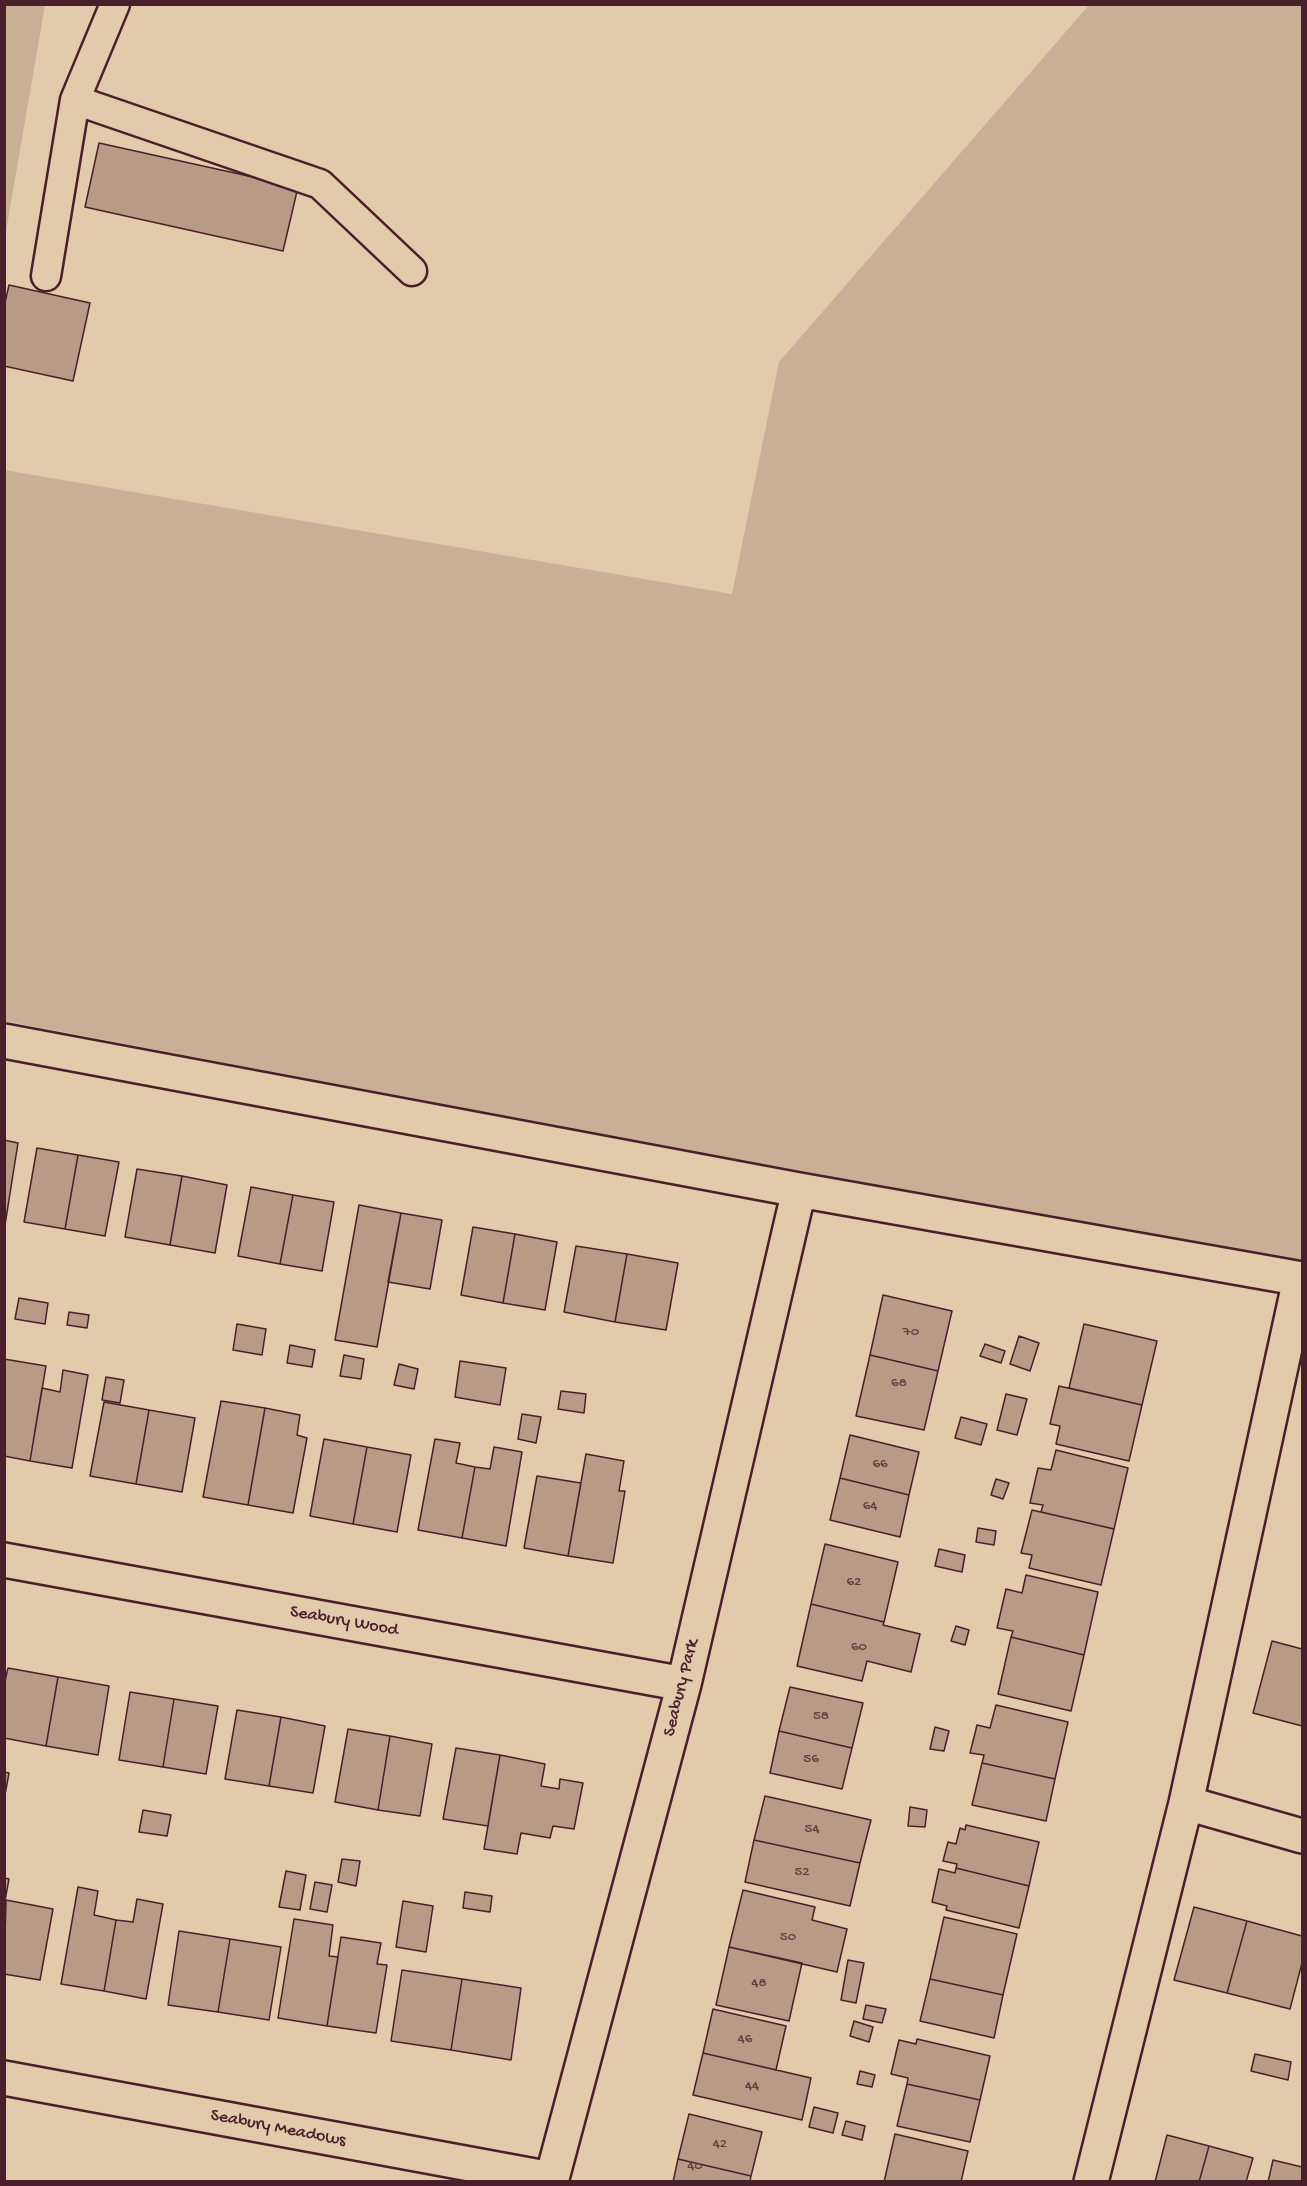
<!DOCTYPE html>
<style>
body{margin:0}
#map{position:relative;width:1307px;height:2186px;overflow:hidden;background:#e1cbab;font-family:"Gochi Hand",sans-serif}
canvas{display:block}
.frame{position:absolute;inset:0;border:6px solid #4a1f2b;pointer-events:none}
</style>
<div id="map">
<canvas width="1307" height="2186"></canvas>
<div class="frame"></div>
</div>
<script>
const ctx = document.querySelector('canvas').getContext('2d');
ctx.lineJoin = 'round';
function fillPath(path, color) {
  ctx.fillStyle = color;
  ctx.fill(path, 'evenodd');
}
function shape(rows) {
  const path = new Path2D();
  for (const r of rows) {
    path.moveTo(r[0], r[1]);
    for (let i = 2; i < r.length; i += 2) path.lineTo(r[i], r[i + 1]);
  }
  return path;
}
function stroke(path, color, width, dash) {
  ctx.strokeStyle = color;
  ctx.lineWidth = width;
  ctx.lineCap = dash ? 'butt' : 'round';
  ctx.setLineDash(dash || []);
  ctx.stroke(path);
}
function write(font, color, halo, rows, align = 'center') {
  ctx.font = font + ' "Gochi Hand",sans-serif';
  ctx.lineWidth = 5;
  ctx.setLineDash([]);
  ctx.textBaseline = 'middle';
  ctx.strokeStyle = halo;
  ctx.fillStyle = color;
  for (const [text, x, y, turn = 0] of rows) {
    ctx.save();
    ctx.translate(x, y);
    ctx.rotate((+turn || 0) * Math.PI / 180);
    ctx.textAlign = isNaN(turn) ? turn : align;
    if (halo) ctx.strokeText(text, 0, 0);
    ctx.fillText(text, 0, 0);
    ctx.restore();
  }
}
fillPath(shape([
 [5,4,45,5,5,237,4,5],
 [1089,5,1302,5,1302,1268,5,1021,4,470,732,594,779,362]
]), '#c8af96');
const building = shape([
 [99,143,298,187,283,251,85,207,99,143],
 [9,285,90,303,73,381,4,366,4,307,9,285],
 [4,1140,18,1143,5,1225,4,1225,4,1140],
 [37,1148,78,1155,65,1229,24,1222,37,1148],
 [78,1155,119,1162,105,1236,65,1229,78,1155],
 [137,1169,182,1176,170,1245,125,1237,137,1169],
 [182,1176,227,1185,215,1253,170,1245,182,1176],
 [251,1187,293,1195,280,1264,238,1256,251,1187],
 [293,1195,334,1202,322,1271,280,1264,293,1195],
 [359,1205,401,1213,377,1347,335,1340,359,1205],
 [401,1213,442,1220,430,1289,388,1282,401,1213],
 [473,1227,515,1234,503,1303,461,1295,473,1227],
 [515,1234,557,1242,545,1310,503,1303,515,1234],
 [576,1246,627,1254,615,1322,564,1312,576,1246],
 [627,1254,678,1263,666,1330,615,1322,627,1254],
 [883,1295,952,1311,938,1371,870,1355,883,1295],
 [19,1298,48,1303,45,1324,15,1319,19,1298],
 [69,1312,89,1315,87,1328,67,1325,69,1312],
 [237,1324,266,1329,262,1355,233,1350,237,1324],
 [1084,1324,1157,1341,1142,1405,1069,1388,1084,1324],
 [1019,1336,1039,1343,1030,1371,1010,1364,1019,1336],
 [985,1344,1005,1351,1001,1363,980,1356,985,1344],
 [290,1345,315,1350,312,1367,287,1363,290,1345],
 [344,1355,364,1359,361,1379,340,1376,344,1355],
 [870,1355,938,1371,924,1430,856,1416,870,1355],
 [4,1359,46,1366,30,1461,4,1456,4,1359],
 [460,1361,506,1368,500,1405,455,1397,460,1361],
 [399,1364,418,1369,414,1389,394,1385,399,1364],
 [63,1370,88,1375,72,1468,30,1461,42,1388,60,1392,63,1370],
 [106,1377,124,1380,120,1403,102,1400,106,1377],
 [1059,1386,1142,1405,1129,1461,1056,1444,1060,1426,1050,1424,1059,1386],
 [561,1391,586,1394,584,1413,558,1409,561,1391],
 [1006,1394,1027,1399,1017,1435,997,1430,1006,1394],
 [221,1401,265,1408,248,1505,203,1497,221,1401],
 [104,1402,149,1410,136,1484,90,1476,104,1402],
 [265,1408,300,1415,297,1435,307,1438,293,1513,248,1505,265,1408],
 [149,1410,195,1418,182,1492,136,1484,149,1410],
 [522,1414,541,1417,536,1443,518,1439,522,1414],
 [961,1417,987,1424,981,1445,955,1438,961,1417],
 [850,1435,919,1452,909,1495,840,1478,850,1435],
 [324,1439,367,1447,353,1524,310,1516,324,1439],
 [435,1439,460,1443,456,1463,475,1467,462,1538,418,1530,435,1439],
 [367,1447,411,1455,397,1532,353,1524,367,1447],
 [494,1447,522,1452,506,1546,462,1538,475,1467,490,1469,494,1447],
 [1056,1450,1128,1468,1114,1529,1041,1512,1043,1505,1030,1503,1038,1468,1051,1470,1056,1450],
 [586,1454,624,1461,619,1491,625,1491,613,1563,568,1556,586,1454],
 [537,1476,581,1483,568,1556,524,1548,537,1476],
 [840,1478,909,1495,900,1537,830,1520,840,1478],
 [996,1479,1009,1483,1003,1499,991,1495,996,1479],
 [1032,1510,1114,1529,1101,1585,1029,1568,1032,1555,1021,1553,1032,1510],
 [978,1528,996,1531,994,1545,976,1542,978,1528],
 [825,1544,898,1562,884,1622,811,1604,825,1544],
 [939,1549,965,1555,962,1572,935,1566,939,1549],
 [1026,1575,1098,1592,1084,1655,1011,1637,1013,1631,997,1628,1006,1589,1022,1593,1026,1575],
 [811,1604,884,1622,883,1625,920,1634,911,1672,867,1661,862,1681,797,1666,811,1604],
 [956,1626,969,1630,965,1645,951,1641,956,1626],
 [1011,1637,1084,1655,1071,1711,998,1694,1011,1637],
 [1272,1641,1302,1649,1302,1726,1253,1713,1272,1641],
 [8,1668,58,1677,46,1746,4,1738,4,1685,8,1668],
 [58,1677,109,1686,98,1755,46,1746,58,1677],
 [790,1687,863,1703,852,1748,779,1731,790,1687],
 [130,1692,174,1699,163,1767,119,1760,130,1692],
 [174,1699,218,1706,206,1774,163,1767,174,1699],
 [996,1705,1068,1722,1055,1779,982,1763,984,1755,970,1753,977,1725,990,1728,996,1705],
 [237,1710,281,1717,269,1786,225,1779,237,1710],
 [281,1717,325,1726,313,1793,269,1786,281,1717],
 [935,1727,949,1731,944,1751,930,1749,935,1727],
 [348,1729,390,1736,378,1810,335,1802,348,1729],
 [779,1731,852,1748,842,1789,770,1773,779,1731],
 [390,1736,432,1744,420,1816,378,1810,390,1736],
 [456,1748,500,1755,488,1826,443,1819,456,1748],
 [500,1755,545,1764,541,1786,559,1789,560,1779,583,1783,574,1829,553,1826,550,1838,521,1833,517,1854,484,1849,500,1755],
 [982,1763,1055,1779,1046,1821,972,1805,982,1763],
 [4,1772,9,1773,4,1800,4,1772],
 [765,1796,871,1820,860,1863,754,1840,765,1796],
 [910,1807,927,1810,925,1827,908,1826,910,1807],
 [143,1810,171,1815,167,1836,139,1832,143,1810],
 [966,1825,1039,1842,1029,1886,956,1868,957,1864,943,1861,948,1842,956,1844,960,1828,965,1830,966,1825],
 [754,1840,860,1863,850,1906,745,1882,754,1840],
 [342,1859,360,1861,356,1886,338,1882,342,1859],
 [956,1868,1029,1886,1019,1928,946,1910,947,1906,932,1902,939,1869,955,1873,956,1868],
 [286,1871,306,1875,300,1910,279,1907,286,1871],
 [4,1878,9,1879,4,1906,4,1878],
 [315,1882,332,1885,327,1912,310,1909,315,1882],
 [78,1887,98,1891,94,1915,116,1920,104,1991,61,1984,78,1887],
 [743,1890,815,1907,812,1920,847,1929,837,1972,729,1947,743,1890],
 [465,1892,492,1896,490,1912,463,1908,465,1892],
 [137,1899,163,1904,146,1999,104,1991,116,1920,133,1922,137,1899],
 [6,1900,53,1909,40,1980,4,1974,6,1900],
 [403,1901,433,1906,426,1952,396,1947,403,1901],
 [1194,1907,1247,1921,1227,1993,1174,1980,1194,1907],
 [944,1917,1017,1934,1003,1995,930,1979,944,1917],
 [294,1919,333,1925,329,1956,338,1957,327,2026,278,2018,294,1919],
 [1247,1921,1302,1936,1302,1963,1290,2009,1227,1993,1247,1921],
 [179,1931,230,1939,218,2012,168,2005,179,1931],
 [341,1937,381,1943,377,1964,387,1965,376,2033,327,2026,341,1937],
 [230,1939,281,1947,269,2020,218,2012,230,1939],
 [729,1947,802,1963,789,2021,716,2005,729,1947],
 [848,1960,864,1963,856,2003,841,2000,848,1960],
 [402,1970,462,1979,451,2050,391,2041,402,1970],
 [462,1979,521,1988,511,2060,451,2050,462,1979],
 [930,1979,1003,1995,994,2038,920,2021,930,1979],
 [866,2005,886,2009,882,2023,863,2019,866,2005],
 [713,2009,786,2026,776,2070,703,2053,713,2009],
 [854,2021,873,2027,869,2042,850,2036,854,2021],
 [917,2039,990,2056,980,2100,907,2084,908,2078,891,2074,899,2040,916,2044,917,2039],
 [703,2053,811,2078,802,2120,693,2095,703,2053],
 [1255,2054,1291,2062,1288,2080,1251,2071,1255,2054],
 [860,2071,875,2075,872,2087,857,2084,860,2071],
 [907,2084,980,2100,970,2142,897,2126,907,2084],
 [814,2107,838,2113,833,2133,809,2127,814,2107],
 [689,2114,762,2132,751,2176,678,2159,689,2114],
 [846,2121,865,2126,862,2140,842,2135,846,2121],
 [895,2134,968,2151,961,2182,884,2182,895,2134],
 [1167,2135,1209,2146,1199,2182,1155,2182,1167,2135],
 [1209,2146,1253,2158,1246,2182,1199,2182,1209,2146],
 [678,2159,751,2176,750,2182,673,2182,678,2159],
 [1273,2160,1302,2167,1302,2182,1268,2182,1273,2160]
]);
fillPath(building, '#b79b87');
stroke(building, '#4a1f2b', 1.5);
const service = shape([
 [75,100,320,184,412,271],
 [46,276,75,100,115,4]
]);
const minor = shape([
 [4,1041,799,1190,1302,1279],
 [4,1560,684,1684],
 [1186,1803,1302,1836],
 [4,2078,551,2179],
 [551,2182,684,1684,799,1190],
 [1091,2182,1186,1803,1300,1279]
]);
stroke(service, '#4a1f2b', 33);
stroke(minor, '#4a1f2b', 38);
stroke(service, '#e1cbab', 28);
stroke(minor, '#e1cbab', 33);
write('15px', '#653e42', null, [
 ["70",911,1333],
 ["68",899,1384],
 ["66",880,1465],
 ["64",870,1507],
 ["62",854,1583],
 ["60",859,1648],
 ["58",821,1717],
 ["56",811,1760],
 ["54",812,1830],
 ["52",802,1873],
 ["50",788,1938],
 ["48",759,1984],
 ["46",745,2040],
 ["44",752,2087],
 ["42",720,2145],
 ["40",695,2167]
]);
write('18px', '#4a1f2b', '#e1cbab', [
 ["Seabury Wood",344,1622,10],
 ["Seabury Park",682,1688,-76],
 ["Seabury Meadows",278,2129,11]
]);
</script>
